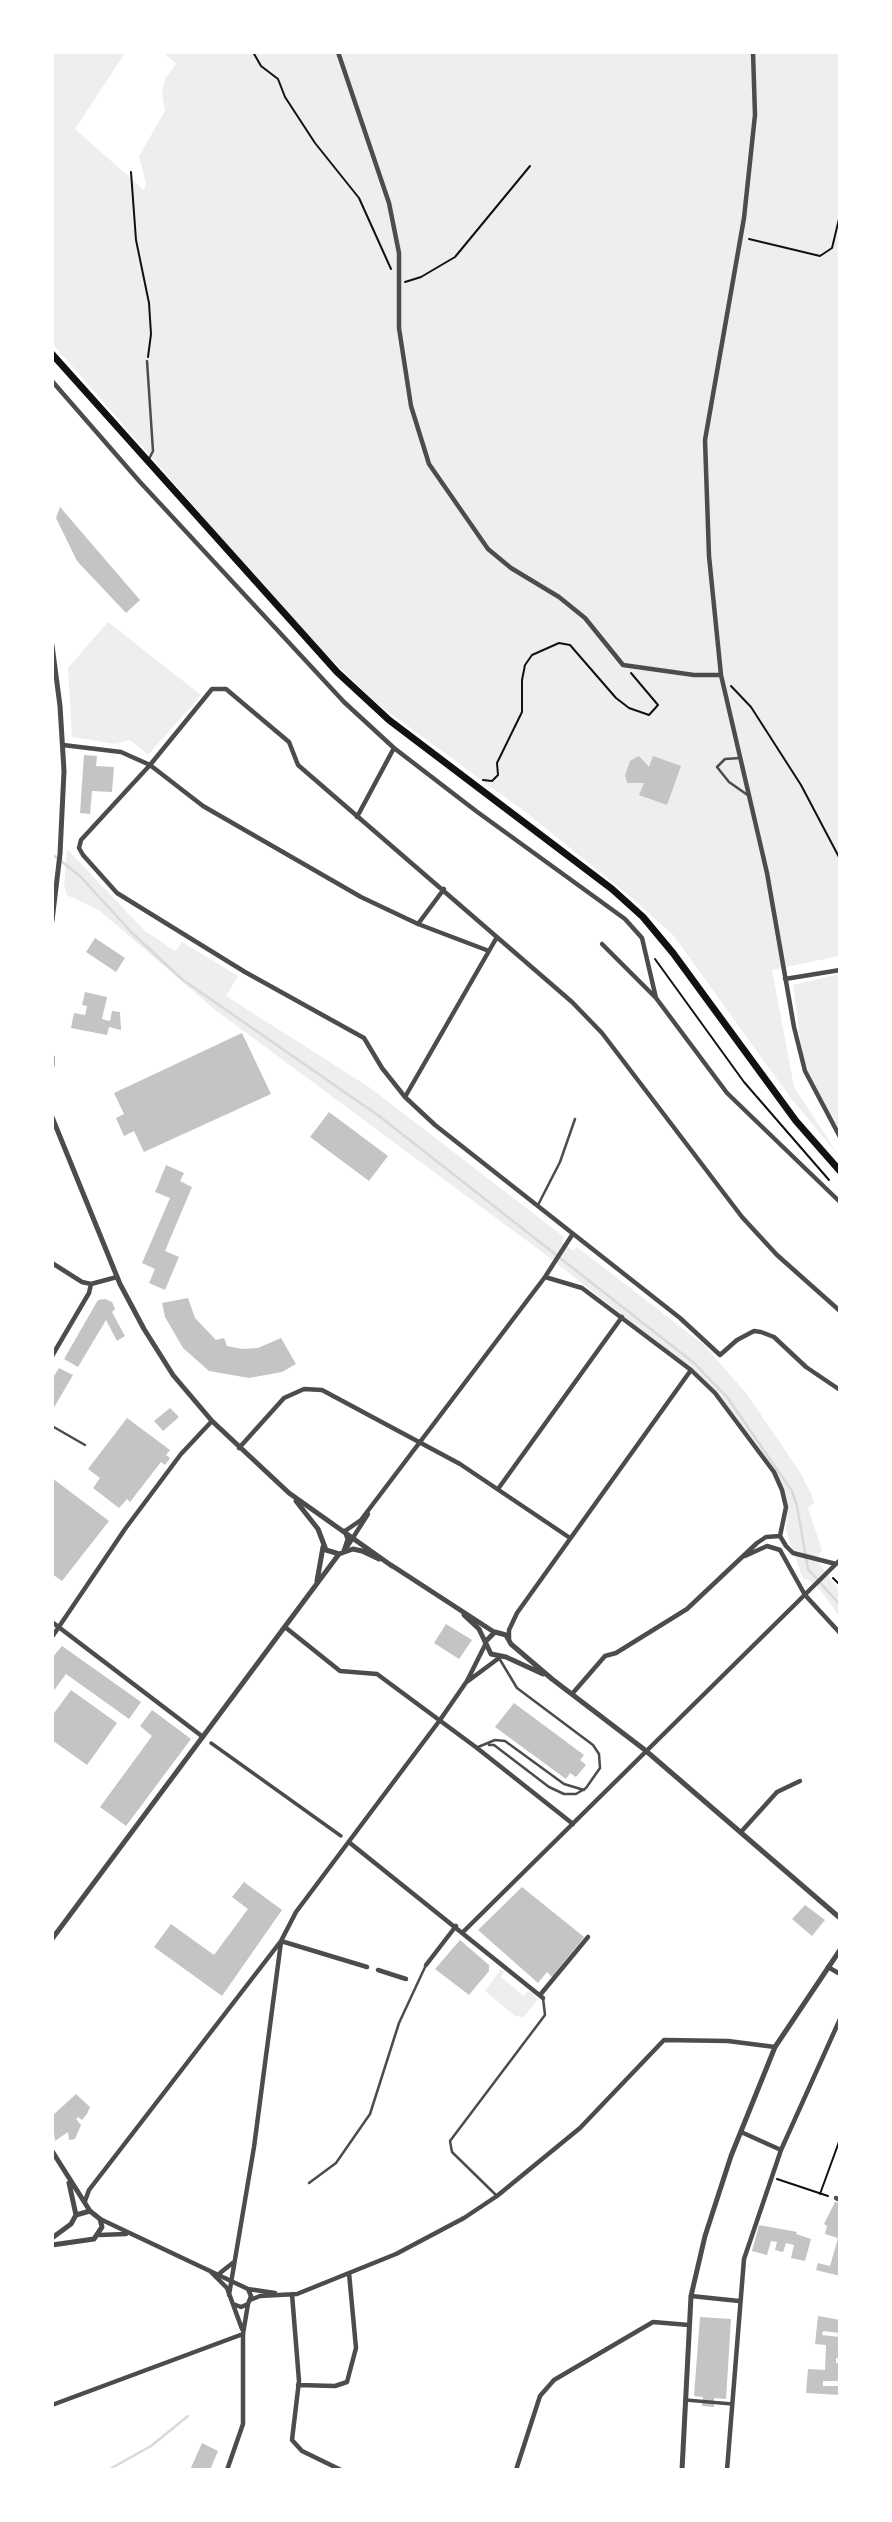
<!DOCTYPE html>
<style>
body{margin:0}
#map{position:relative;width:892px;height:2522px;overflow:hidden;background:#fff;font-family:"Work Sans",sans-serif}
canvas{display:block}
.frame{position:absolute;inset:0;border:54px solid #fff;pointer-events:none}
</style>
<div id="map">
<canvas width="892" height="2522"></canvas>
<div class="frame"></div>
</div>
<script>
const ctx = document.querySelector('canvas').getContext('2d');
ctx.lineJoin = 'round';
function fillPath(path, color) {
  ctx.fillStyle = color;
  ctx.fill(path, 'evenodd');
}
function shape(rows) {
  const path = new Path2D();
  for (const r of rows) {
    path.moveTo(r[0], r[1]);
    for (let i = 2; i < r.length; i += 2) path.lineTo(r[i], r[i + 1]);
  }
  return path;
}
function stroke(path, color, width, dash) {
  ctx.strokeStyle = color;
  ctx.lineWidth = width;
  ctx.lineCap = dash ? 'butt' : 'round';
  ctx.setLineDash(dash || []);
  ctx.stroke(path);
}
fillPath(shape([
 [53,53,125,53,75,129,144,190,146,183,139,156,165,111,162,93,165,79,176,64,164,53,839,53,839,956,772,970,794,1087,839,1156,790,1097,673,935,632,898,528,814,376,703,306,635,53,344],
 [108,622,201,695,148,755,130,740,115,744,72,737,68,668],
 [67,849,145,931,175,951,182,942,238,976,226,996,369,1087,564,1237,562,1242,573,1251,577,1247,704,1345,746,1393,800,1472,811,1494,814,1503,808,1508,822,1550,816,1559,839,1590,839,1616,821,1591,809,1580,803,1579,786,1531,787,1504,783,1488,708,1387,685,1364,546,1255,214,1009,100,911,67,895,64,886],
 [839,974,839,1131,808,1072,802,1052,793,985],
 [501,1969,504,1971,501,1977,524,1996,529,1990,538,1999,524,2017,515,2016,485,1991]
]), '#eee');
stroke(shape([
 [52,854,80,876,132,933,183,980,379,1116,694,1363,727,1397,792,1491,797,1506,808,1569,840,1605],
 [108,2470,151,2446,188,2416]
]), '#d9d9d9', 2.5);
fillPath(shape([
 [60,507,140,600,126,613,77,561,56,518],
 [84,755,97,756,96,766,114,767,112,792,92,791,90,814,80,813],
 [639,756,649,767,653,756,681,766,667,805,639,795,644,783,627,783,625,775,630,761],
 [95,938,125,958,116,972,86,952],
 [85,992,107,997,102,1019,110,1021,112,1011,120,1012,121,1030,109,1027,107,1035,71,1028,74,1013,85,1015,87,1006,82,1005],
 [242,1033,271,1094,144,1152,134,1131,124,1136,116,1118,124,1114,114,1093],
 [329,1112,388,1156,369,1181,310,1137],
 [166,1165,184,1173,180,1181,192,1187,165,1251,179,1257,165,1290,149,1283,155,1269,142,1263,170,1198,155,1192],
 [188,1298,195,1318,216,1340,224,1338,227,1346,242,1349,258,1348,281,1338,296,1364,282,1372,249,1378,209,1371,183,1348,165,1317,162,1303],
 [105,1299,112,1302,115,1309,112,1312,125,1336,117,1341,106,1320,78,1367,64,1359,98,1300],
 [59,1368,73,1375,52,1411,52,1379],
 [170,1408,179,1417,163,1431,154,1421],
 [127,1418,170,1450,166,1455,170,1458,165,1465,161,1462,130,1502,127,1499,119,1508,93,1488,100,1478,88,1469],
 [52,1478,109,1521,62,1581,52,1574],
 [446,1624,472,1640,459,1659,434,1643],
 [62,1646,141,1702,129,1719,66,1674,52,1693,52,1658],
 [71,1690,117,1723,87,1765,52,1740,52,1716],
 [514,1703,584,1755,580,1760,586,1765,576,1777,570,1773,566,1779,495,1727],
 [152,1710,191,1739,126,1826,100,1807,152,1736,140,1726],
 [244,1882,282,1910,222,1996,154,1947,171,1924,214,1955,248,1909,232,1897],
 [522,1887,584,1937,552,1977,547,1972,538,1983,478,1930],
 [805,1905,825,1920,812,1936,792,1919],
 [460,1940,489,1965,489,1971,469,1995,435,1969],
 [76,2094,90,2107,87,2114,82,2120,78,2117,76,2119,81,2125,75,2139,69,2140,68,2132,55,2141,52,2116],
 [835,2202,840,2203,840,2276,816,2270,818,2263,830,2266,838,2238,825,2234,827,2226,824,2224],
 [759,2225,797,2232,796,2234,811,2239,805,2261,791,2258,794,2245,786,2243,783,2252,775,2250,777,2242,771,2241,767,2255,752,2251],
 [818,2316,840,2320,840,2333,823,2331,822,2335,840,2337,840,2358,836,2358,836,2363,840,2363,840,2381,823,2381,823,2386,840,2386,840,2395,806,2393,808,2369,825,2370,826,2345,815,2344],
 [700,2317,731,2319,726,2399,714,2398,714,2407,702,2406,703,2397,694,2396],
 [202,2443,218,2451,210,2470,190,2470]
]), '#c4c4c4');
stroke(shape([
 [253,52,261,66,278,79,285,97,315,143,359,198,391,269],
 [131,172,136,240,149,303,151,334,148,357],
 [749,239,820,256,832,248,839,219],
 [405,282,421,277,455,257,530,166],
 [731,686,751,707,801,785,840,859],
 [483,780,492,781,498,775,497,763,522,712,522,680,525,665,532,655,559,643,570,645,616,698,629,708,649,715,658,705,631,673],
 [655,959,744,1082,829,1180],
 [833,1578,840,1585],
 [777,2179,828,2196],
 [820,2194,840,2139]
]), '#111', 2);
stroke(shape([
 [147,361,153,451,148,461],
 [740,758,725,759,717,767,729,782,749,796],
 [538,1205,560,1162,575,1119],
 [52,1426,85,1445],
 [489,1745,494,1745,549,1787,564,1794,576,1794,586,1788,600,1768,599,1754,593,1745,517,1688,499,1658],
 [478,1747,495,1740,505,1741,564,1784,584,1790],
 [309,2183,336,2163,370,2114,399,2023,426,1965],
 [497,2196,452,2152,450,2141,545,2015,543,1998]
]), '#4c4c4c', 2.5);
stroke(shape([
 [211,1743,341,1836],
 [686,2400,732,2404]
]), '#4c4c4c', 3.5);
stroke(shape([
 [338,52,389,203,399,253,399,328,411,406,429,464,488,549,511,568,559,597,585,618,623,665,694,675,721,675],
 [753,52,755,115,744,218,705,440,709,556,721,675,767,873,794,1027,805,1071,840,1137],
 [52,381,140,482,344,702,394,748,476,811,625,919,642,938,656,998,727,1093,840,1202],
 [63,745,121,752,150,765,203,806,361,897,418,924,489,951],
 [357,817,394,748],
 [418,924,444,889],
 [602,944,655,997],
 [785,979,840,970],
 [405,1097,497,937],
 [52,1263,82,1282,91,1284],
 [545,1277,582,1288,691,1370,715,1393,774,1472,782,1490,786,1507,780,1536,786,1546,793,1553,836,1564],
 [840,1311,777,1255,742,1217,602,1033,572,1002,298,765,289,742,226,689,212,689,150,765,81,840,79,848,83,855,117,893,245,972,364,1038,382,1068,405,1097,435,1125,680,1318,720,1355,737,1340,754,1331,761,1332,774,1337,806,1367,840,1390],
 [52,1356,89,1293,91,1284,117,1277],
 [239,1448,284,1398,304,1389,322,1390,460,1464,570,1538],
 [498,1489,622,1317],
 [345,1531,361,1520,373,1504,545,1277,572,1235],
 [347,1547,368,1514],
 [745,1556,767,1546,780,1550,805,1595,840,1633],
 [52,1622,203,1737],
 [285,1627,340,1671,377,1674,477,1748,573,1824],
 [52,1637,125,1529,181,1454,212,1421],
 [509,1639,509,1630,517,1613,691,1370],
 [468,1681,499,1658],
 [572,1694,605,1656,616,1653,687,1609,757,1543,766,1537,780,1536],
 [741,1832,777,1792,800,1781],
 [350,1843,543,1998],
 [463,1932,840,1560],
 [281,1941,367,1967],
 [426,1965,456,1926],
 [828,1967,840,1974],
 [378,1970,406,1979],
 [540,1995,588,1937],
 [741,2132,781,2150],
 [836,2198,840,2200],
 [85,2201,89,2190,281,1941,296,1912,440,1720,467,1681,485,1645],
 [100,2219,248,2289,275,2293],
 [99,2235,126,2234],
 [210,2271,227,2288,242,2329],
 [220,2273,234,2262],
 [292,2294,299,2381,292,2440,302,2451,341,2470],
 [229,2295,254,2147,281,1942],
 [691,2296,739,2301],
 [250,2300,260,2296,297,2294,396,2254,464,2218,497,2196,580,2128,664,2040,728,2041,775,2047],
 [233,2304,241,2307,248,2304,251,2296,248,2289],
 [298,2385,335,2386,347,2382,356,2348,349,2273],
 [52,2405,243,2334],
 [227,2470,243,2424,243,2334,248,2304],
 [516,2470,540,2396,554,2380,653,2322,689,2325],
 [727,2470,744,2259,781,2150,840,2019]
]), '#4c4c4c', 4.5);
stroke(shape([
 [52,645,60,706,64,771,60,854,52,921],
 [52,1057,52,1065],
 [52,1117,120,1284,144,1329,173,1375,212,1421,289,1493,392,1566],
 [296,1501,318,1529,326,1550,339,1554,353,1549,362,1551,379,1559],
 [344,1551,348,1539,345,1531],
 [391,1565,494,1632],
 [317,1581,323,1547],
 [464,1615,479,1629,491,1654,506,1657,543,1674],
 [485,1642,495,1632,506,1635,511,1644,552,1679,645,1750,840,1918],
 [52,1939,339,1554],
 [52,2151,90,2211,100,2219,102,2227,94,2239,52,2245],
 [69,2183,76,2215],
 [52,2238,71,2224,76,2215,90,2211],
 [682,2470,691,2296,705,2236,731,2156,775,2047,840,1950]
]), '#4c4c4c', 5);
stroke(shape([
 [52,354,337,672,389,720,612,889,643,917,673,953,796,1121,840,1171]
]), '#111', 7);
</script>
